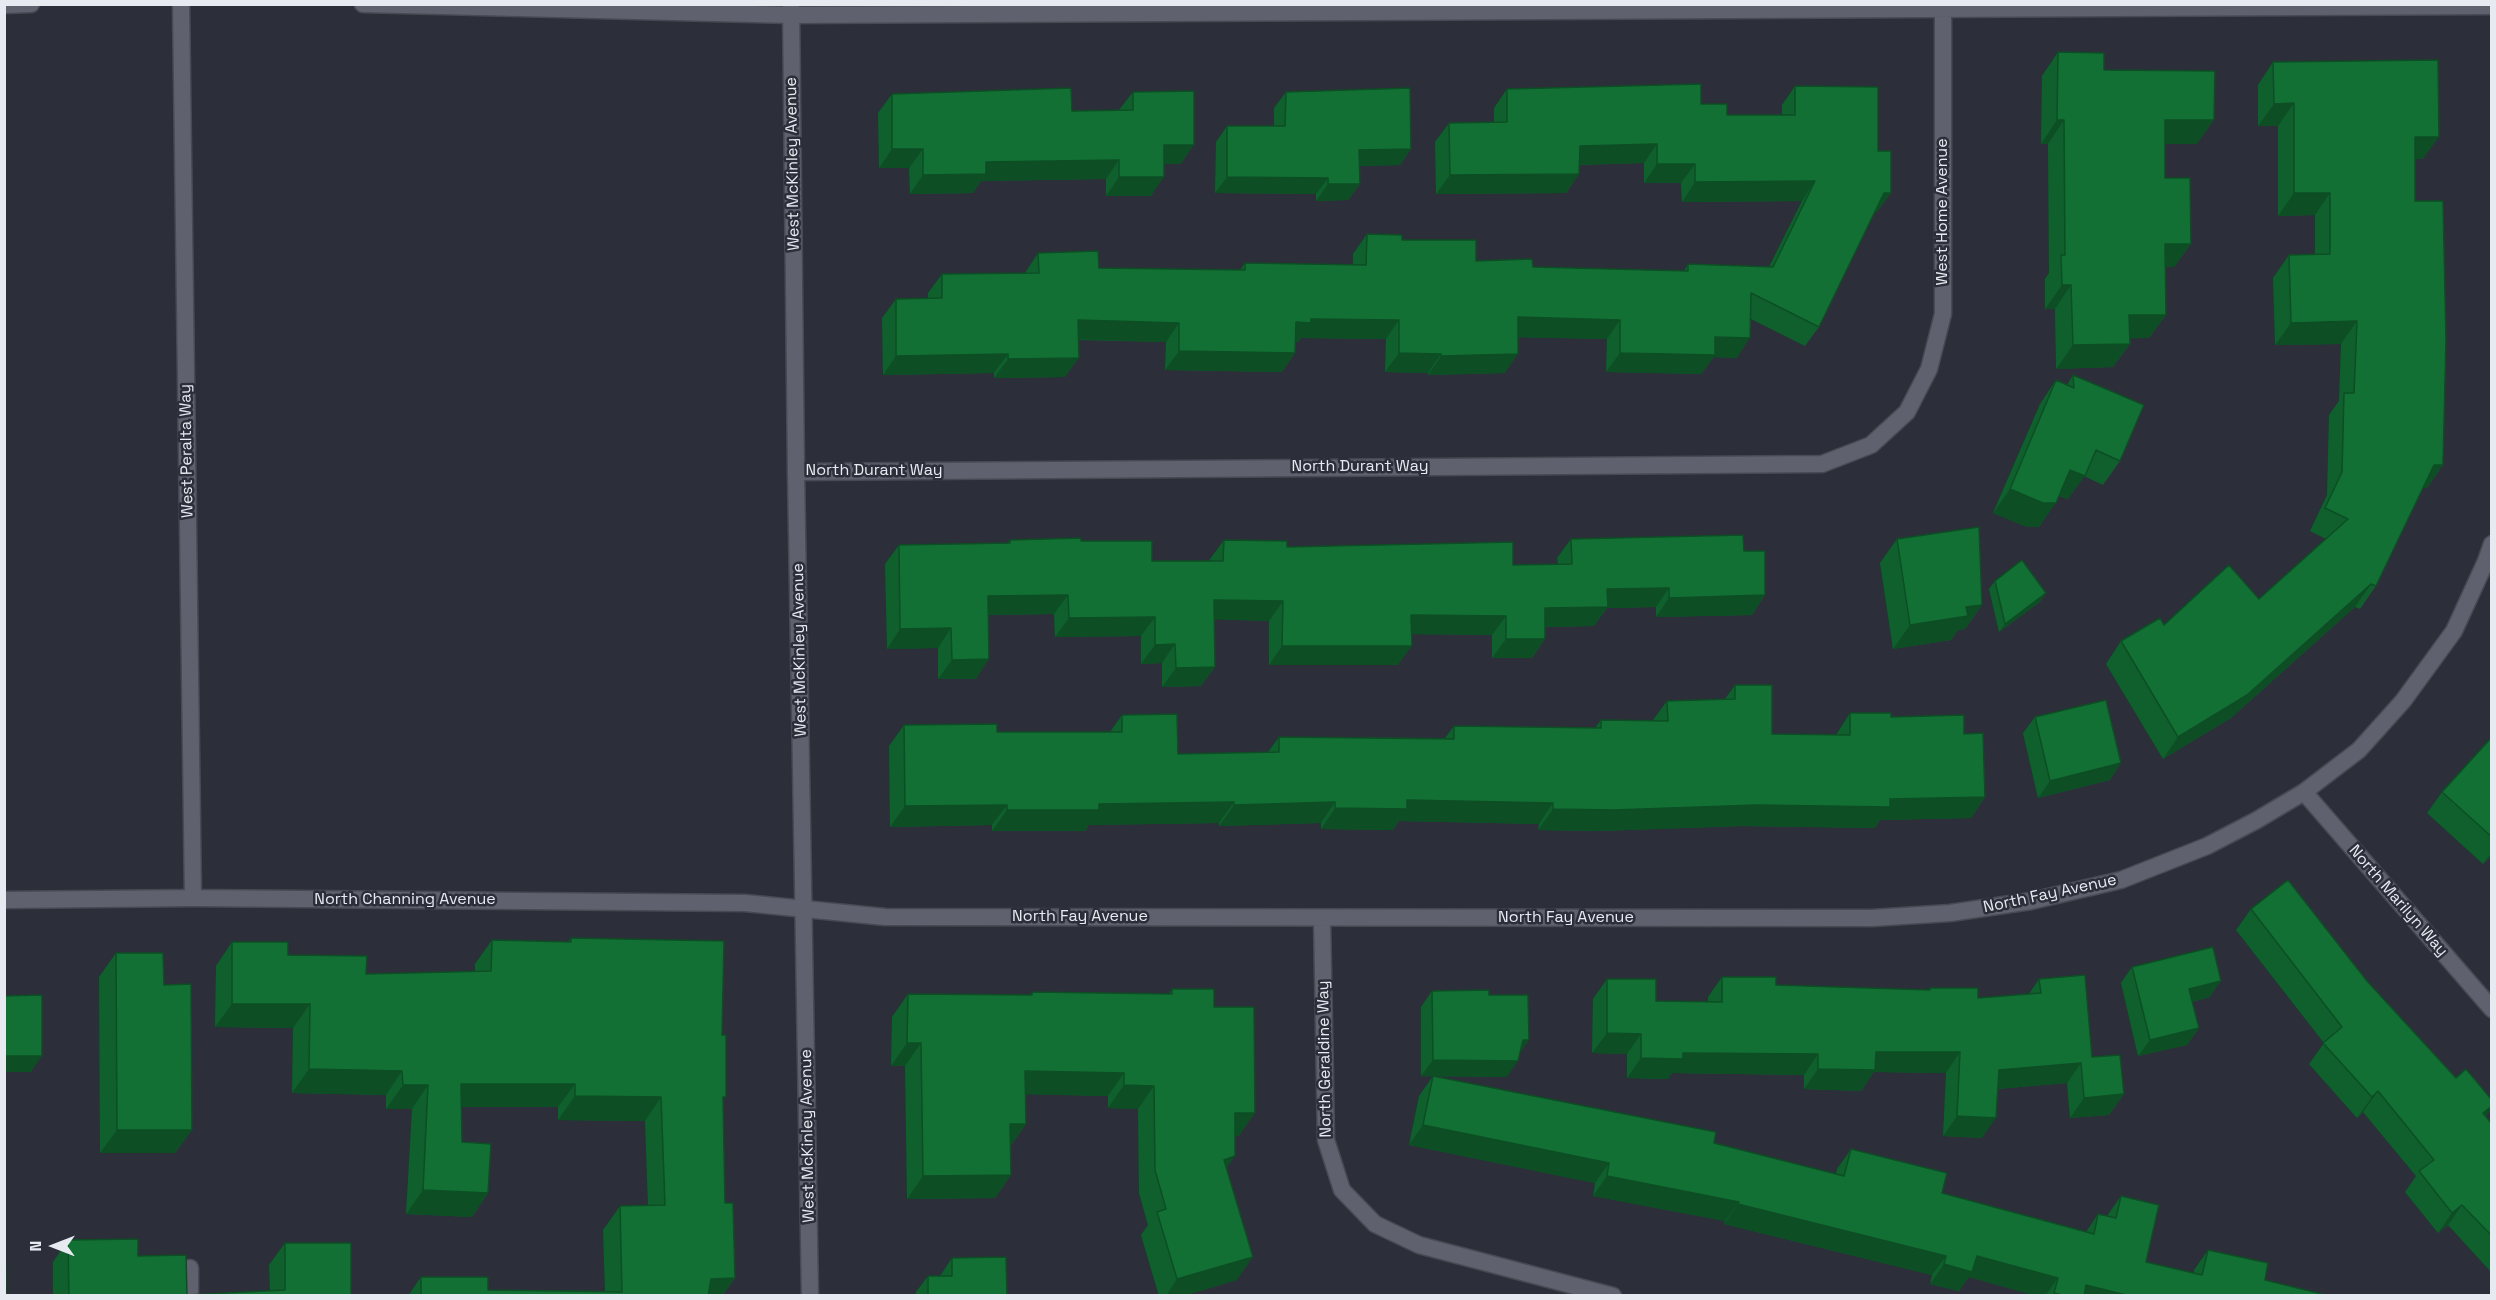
<!DOCTYPE html>
<style>
body{margin:0}
#map{position:relative;width:2496px;height:1300px;overflow:hidden;background:#2c2e3a;font-family:"Space Grotesk",sans-serif}
canvas{display:block}
.frame{position:absolute;inset:0;border:6px solid #e8eaf1;pointer-events:none}
.north{position:absolute;left:24px;top:1216px;width:60px;height:60px;-webkit-text-stroke:4px #2c2e3a;paint-order:stroke;rotate:270deg;font-size:16px;font-weight:700;line-height:24px;text-align:center;color:#e8eaf1}
.north::after{content:'';display:block;margin:auto;width:21px;height:27px;background:#e8eaf1;clip-path:polygon(50% 0,100% 100%,50% 72%,0 100%)}
</style>
<div id="map">
<canvas width="2496" height="1300"></canvas>
<div class="frame"></div>
<div class="north">N</div>
</div>
<script>
const ctx = document.querySelector('canvas').getContext('2d');
ctx.lineJoin = 'round';
function shape(rows) {
  const path = new Path2D();
  for (const r of rows) {
    path.moveTo(r[0], r[1]);
    for (let i = 2; i < r.length; i += 2) path.lineTo(r[i], r[i + 1]);
  }
  return path;
}
function stroke(path, color, width, dash) {
  ctx.strokeStyle = color;
  ctx.lineWidth = width;
  ctx.lineCap = dash ? 'butt' : 'round';
  ctx.setLineDash(dash || []);
  ctx.stroke(path);
}
function fillPath(path, color) {
  ctx.fillStyle = color;
  ctx.fill(path, 'evenodd');
}
function write(font, color, halo, rows, align = 'center') {
  ctx.font = font + ' "Space Grotesk",sans-serif';
  ctx.lineWidth = 5;
  ctx.setLineDash([]);
  ctx.textBaseline = 'middle';
  ctx.strokeStyle = halo;
  ctx.fillStyle = color;
  for (const [text, x, y, turn = 0] of rows) {
    ctx.save();
    ctx.translate(x, y);
    ctx.rotate((+turn || 0) * Math.PI / 180);
    ctx.textAlign = isNaN(turn) ? turn : align;
    if (halo) ctx.strokeText(text, 0, 0);
    ctx.fillText(text, 0, 0);
    ctx.restore();
  }
}
const service = shape([
 [190,1268,190,1296]
]);
const minor = shape([
 [181,4,193,898],
 [363,4,791,15,2492,6],
 [4,5,31,4],
 [796,472,1822,464,1871,445,1907,412,1929,369,1943,314,1943,4],
 [2304,792,2492,1009],
 [4,900,193,898,745,903,885,917,1872,918,1950,913,2031,901,2121,880,2207,846,2257,820,2304,792,2359,750,2403,701,2454,631,2486,561,2492,544],
 [1322,918,1326,1140,1342,1190,1375,1224,1419,1245,1613,1296]
]);
const secondary = shape([
 [791,4,796,472,810,1296]
]);
stroke(service, '#474a53', 19);
stroke(minor, '#474a53', 19);
stroke(secondary, '#474a53', 19);
stroke(service, '#5f626e', 16);
stroke(minor, '#5f626e', 16);
stroke(secondary, '#5f626e', 16);
fillPath(shape([
 [2058,52,2104,70,2197,144,2165,144,2165,178,2191,244,2174,267,2165,267,2166,315,2149,338,2130,338,2130,344,2113,367,2056,369,2055,309,2045,309,2045,279,2049,273,2048,144,2041,144,2042,76],
 [2273,62,2423,159,2415,159,2415,201,2443,465,2427,488,2423,487,2376,586,2360,609,2355,607,2231,718,2163,759,2106,664,2121,641,2164,625,2259,599,2326,539,2310,531,2327,495,2329,415,2339,401,2341,344,2275,345,2273,278,2289,255,2315,254,2315,215,2278,216,2278,126,2258,126,2258,85],
 [1795,86,1878,151,1891,193,1877,212,1875,212,1819,327,1805,346,1751,319,1737,358,1714,357,1701,374,1606,372,1607,339,1518,337,1505,373,1428,375,1428,373,1385,372,1386,339,1301,338,1298,342,1296,342,1295,353,1282,372,1165,370,1166,342,1078,340,1065,377,994,378,994,373,883,375,882,318,896,299,928,298,928,293,942,274,1025,273,1038,253,1099,268,1240,270,1245,263,1353,265,1353,254,1367,234,1402,240,1476,261,1533,267,1684,271,1688,264,1769,267,1802,201,1682,202,1681,183,1644,183,1644,163,1579,165,1579,174,1566,193,1436,194,1435,142,1449,123,1494,122,1494,108,1507,89,1701,104,1727,115,1782,115,1782,105],
 [1133,92,1181,164,1164,164,1151,196,1106,196,1106,179,981,181,973,193,910,194,909,168,879,168,878,113,892,94,1072,111,1119,110],
 [1286,92,1411,149,1400,165,1359,166,1360,184,1348,200,1316,201,1316,194,1215,193,1216,142,1227,126,1274,126,1274,108],
 [2073,375,2120,461,2103,485,2084,476,2068,499,2059,496,2039,527,2027,527,1993,513,2040,404,2056,380,2067,385],
 [1571,539,1744,551,1765,595,1752,615,1656,617,1656,607,1607,608,1594,626,1545,627,1545,639,1532,658,1492,658,1492,635,1412,634,1398,665,1269,665,1269,621,1214,619,1215,667,1201,686,1162,687,1162,663,1141,664,1141,636,1055,637,1054,614,989,615,976,679,938,679,938,648,887,649,885,564,899,545,1008,543,1010,540,1081,541,1152,561,1210,561,1210,559,1224,540,1287,547,1513,565,1558,564,1557,558],
 [1897,539,1982,605,1965,629,1958,630,1951,640,1893,649,1880,563],
 [1995,581,2046,593,2040,602,1999,632,1989,589],
 [1735,685,1772,734,1836,735,1850,713,1891,717,1964,734,1985,797,1971,818,1880,820,1875,828,1742,826,1599,831,1538,830,1539,824,1399,821,1393,830,1321,829,1321,823,1219,826,1219,823,1089,825,1085,831,992,831,992,825,890,827,889,746,904,725,997,732,1110,732,1122,715,1178,754,1268,752,1279,737,1445,738,1454,726,1595,728,1601,720,1653,720,1667,701,1725,699],
 [2035,717,2121,763,2110,780,2038,798,2023,733],
 [2492,737,2492,855,2483,864,2427,813,2442,792],
 [2251,909,2367,981,2456,1078,2492,1108,2486,1116,2492,1124,2491,1272,2448,1225,2438,1233,2405,1192,2416,1176,2363,1112,2357,1118,2309,1064,2324,1043,2236,930],
 [571,938,722,1035,725,1203,735,1278,722,1296,408,1296,421,1277,488,1290,605,1291,603,1230,620,1206,648,1205,645,1121,558,1120,558,1107,462,1107,462,1142,488,1193,472,1217,406,1214,412,1109,386,1109,386,1095,292,1093,293,1028,215,1027,216,966,232,942,366,974,475,972,475,964,492,940,568,942],
 [116,953,164,985,192,1130,175,1153,100,1153,99,977],
 [2132,967,2210,997,2192,1002,2199,1028,2187,1045,2138,1056,2121,983],
 [1722,977,1776,985,1929,990,1930,988,1978,998,2029,994,2039,979,2092,1057,2124,1094,2109,1115,2070,1118,2067,1083,1998,1089,1982,1138,1943,1136,1946,1073,1874,1072,1861,1091,1804,1089,1804,1075,1672,1073,1668,1079,1627,1078,1627,1054,1592,1053,1593,999,1607,979,1656,1001,1708,1001,1708,997],
 [1172,989,1214,1007,1239,1136,1235,1136,1227,1168,1237,1280,1183,1296,1159,1296,1141,1235,1148,1225,1139,1193,1138,1109,1108,1108,1108,1096,1025,1094,1026,1124,1010,1147,1011,1175,995,1198,907,1199,905,1066,891,1066,892,1017,908,994,1030,995,1032,992,1169,994],
 [1432,991,1489,995,1529,1040,1520,1052,1507,1077,1421,1076,1421,1007],
 [1433,1076,1714,1143,1836,1174,1837,1169,1851,1149,1942,1193,2086,1232,2098,1214,2107,1216,2121,1196,2146,1262,2194,1273,2194,1270,2208,1250,2265,1280,2330,1296,2037,1296,1969,1277,1959,1291,1930,1284,1932,1275,1724,1224,1725,1221,1593,1196,1595,1183,1409,1145,1419,1096],
 [68,1240,138,1256,187,1295,270,1291,269,1265,285,1243,351,1296,53,1296,53,1262],
 [952,1258,1007,1296,916,1296,916,1292,928,1276,940,1276]
]), '#0f602d');
fillPath(shape([
 [2294,103,2278,126,2258,126,2274,104],
 [2057,120,2064,120,2048,144,2041,144],
 [2165,120,2214,120,2197,144,2148,144],
 [2415,137,2439,137,2423,159,2399,160],
 [1657,144,1644,163,1567,165,1580,146],
 [1164,145,1194,145,1181,164,1151,164],
 [892,149,923,149,909,168,879,168],
 [1411,149,1400,165,1348,166,1359,150],
 [1119,160,1106,179,981,181,973,193,910,194,923,175,986,162],
 [1657,164,1695,164,1681,183,1644,183],
 [1579,174,1566,193,1436,194,1450,175],
 [1119,177,1164,177,1151,196,1106,196],
 [1227,177,1328,178,1316,194,1215,193],
 [1815,181,1802,201,1682,202,1695,182],
 [1328,184,1360,184,1348,200,1316,201],
 [1884,193,1891,193,1877,212,1871,212],
 [2294,193,2330,193,2315,215,2278,216],
 [2165,244,2191,244,2174,267,2148,268],
 [2062,285,2071,285,2055,309,2045,309],
 [2129,315,2166,315,2149,338,2113,339],
 [1518,317,1620,320,1607,339,1504,337],
 [1311,319,1399,320,1386,339,1301,338,1298,342,1283,341,1296,322],
 [1078,320,1179,323,1166,342,1065,339],
 [2357,321,2341,344,2275,345,2291,323],
 [1715,337,1750,338,1737,358,1714,357,1701,374,1606,372,1620,353],
 [2130,344,2113,367,2056,369,2073,345],
 [1179,351,1295,353,1282,372,1165,370],
 [1399,353,1441,354,1428,373,1385,372],
 [1008,354,994,373,883,375,896,356],
 [1518,354,1505,373,1428,375,1441,356],
 [1079,358,1065,377,994,378,1008,359],
 [2434,465,2443,465,2427,488,2418,487],
 [2070,470,2085,476,2068,499,2053,493],
 [2010,489,2056,503,2039,527,2027,527,1993,513],
 [2371,584,2355,607,2231,718,2163,759,2178,737],
 [1669,588,1656,607,1607,608,1594,626,1532,627,1545,608,1607,589],
 [2046,593,2040,602,1999,632,2005,624],
 [1068,595,1054,614,975,615,988,596],
 [1765,595,1752,615,1656,617,1669,598],
 [1214,600,1283,601,1269,621,1200,619],
 [1982,605,1965,629,1958,630,1951,640,1893,649,1910,625,1966,607],
 [1411,615,1506,616,1492,635,1398,634],
 [1155,617,1141,636,1055,637,1069,618],
 [951,628,938,648,887,649,900,629],
 [1506,639,1545,639,1532,658,1492,658],
 [1175,644,1162,663,1141,664,1155,645],
 [1282,646,1412,646,1398,665,1269,665],
 [989,659,976,679,938,679,952,660],
 [1215,667,1201,686,1162,687,1176,668],
 [2121,763,2110,780,2038,798,2050,781],
 [1985,797,1971,818,1880,820,1875,828,1742,826,1599,831,1538,830,1553,809],
 [1407,800,1553,803,1539,824,1399,821,1393,830,1321,829,1335,808],
 [1234,802,1219,823,1089,825,1085,831,992,831,1007,810,1099,804],
 [1335,802,1321,823,1219,826,1234,805],
 [1007,805,992,825,890,827,905,806],
 [2492,852,2492,855,2483,864],
 [2221,981,2210,997,2178,1005,2189,989],
 [232,1004,310,1004,293,1028,215,1027],
 [2199,1028,2187,1045,2138,1056,2150,1040],
 [1607,1033,1641,1034,1627,1054,1592,1053],
 [1523,1040,1529,1040,1518,1056],
 [907,1043,921,1043,905,1066,891,1066],
 [1876,1052,1960,1052,1946,1073,1874,1072,1861,1091,1804,1089,1818,1069],
 [1683,1053,1818,1054,1804,1075,1672,1073,1668,1079,1627,1078,1641,1058],
 [4,1056,42,1056,31,1072,4,1072],
 [1433,1060,1518,1061,1507,1077,1421,1076],
 [2081,1063,2067,1083,1984,1090,1999,1070],
 [309,1069,402,1071,386,1095,292,1093],
 [1025,1071,1124,1073,1108,1096,1009,1094],
 [461,1084,575,1084,558,1107,445,1107],
 [403,1085,428,1085,412,1109,386,1109],
 [1124,1085,1154,1086,1138,1109,1108,1108],
 [2378,1091,2363,1112,2357,1118,2372,1097],
 [2124,1094,2109,1115,2070,1118,2084,1098],
 [575,1096,661,1097,645,1121,558,1120],
 [2492,1106,2492,1108,2480,1124,2483,1113],
 [1235,1113,1255,1113,1239,1136,1219,1136],
 [1957,1116,1996,1118,1982,1138,1943,1136],
 [1010,1124,1026,1124,1010,1147],
 [1423,1125,1609,1163,1595,1183,1409,1145],
 [117,1130,192,1130,175,1153,100,1153],
 [1235,1156,1219,1179,1224,1160],
 [1011,1175,995,1198,907,1199,923,1176],
 [1607,1176,1739,1202,1725,1221,1593,1196],
 [423,1190,488,1193,472,1217,406,1214],
 [1738,1204,1946,1256,1932,1275,1724,1224],
 [2462,1205,2448,1225,2438,1233,2452,1213],
 [1977,1256,2058,1278,2045,1296,2037,1296,1969,1277,1959,1291,1930,1284,1944,1264],
 [1253,1257,1237,1280,1183,1296,1166,1296,1177,1279],
 [735,1278,722,1296,700,1296,711,1279],
 [2086,1285,2130,1296,2079,1296],
 [2054,1293,2066,1296,2052,1296]
]), '#0d4e24');
const building = shape([
 [2058,52,2104,53,2104,70,2215,71,2214,120,2165,120,2165,178,2190,178,2191,244,2165,244,2166,315,2129,315,2130,344,2073,345,2071,285,2062,285,2061,255,2065,255,2064,120,2057,120,2058,52],
 [2438,60,2439,137,2415,137,2415,201,2443,201,2446,339,2443,465,2434,465,2376,586,2371,584,2247,695,2178,737,2121,641,2160,618,2164,625,2229,565,2259,599,2348,519,2325,508,2342,472,2344,393,2354,393,2357,321,2291,323,2289,255,2330,254,2330,193,2294,193,2294,103,2274,104,2273,62,2438,60],
 [1701,84,1701,104,1727,104,1727,115,1795,115,1795,86,1878,87,1878,151,1891,151,1891,193,1884,193,1819,327,1751,293,1750,338,1715,337,1715,355,1620,353,1620,320,1518,317,1518,354,1441,356,1441,354,1399,353,1399,320,1311,319,1311,323,1296,322,1295,353,1179,351,1179,323,1078,320,1079,358,1008,359,1008,354,896,356,896,299,942,298,942,274,1039,273,1038,253,1098,251,1099,268,1245,270,1245,263,1366,265,1367,234,1402,235,1402,240,1476,240,1476,261,1532,259,1533,267,1688,271,1688,264,1773,267,1815,181,1695,182,1695,164,1657,164,1657,144,1580,146,1579,174,1450,175,1449,123,1507,122,1507,89,1701,84],
 [1071,88,1072,111,1133,110,1133,92,1194,91,1194,145,1164,145,1164,177,1119,177,1119,160,986,162,986,174,923,175,923,149,892,149,892,94,1071,88],
 [1410,88,1411,149,1359,150,1360,184,1328,184,1328,178,1227,177,1227,126,1285,126,1286,92,1410,88],
 [2073,375,2144,405,2120,461,2096,450,2085,476,2070,470,2056,503,2043,503,2010,489,2056,380,2074,388,2073,375],
 [1979,527,1982,605,1966,607,1968,616,1910,625,1897,539,1979,527],
 [1743,535,1744,551,1765,551,1765,595,1669,598,1669,588,1607,589,1608,607,1545,608,1545,639,1506,639,1506,616,1411,615,1412,646,1282,646,1283,601,1214,600,1215,667,1176,668,1175,644,1155,645,1155,617,1069,618,1068,595,988,596,989,659,952,660,951,628,900,629,899,545,1010,543,1010,540,1081,538,1081,541,1152,541,1152,561,1223,561,1224,540,1287,541,1287,547,1513,542,1513,565,1572,564,1571,539,1743,535],
 [2022,560,2046,593,2005,624,1995,581,2022,560],
 [1735,685,1772,685,1772,734,1850,735,1850,713,1891,713,1891,717,1964,715,1964,734,1983,733,1985,797,1890,799,1890,807,1757,805,1613,810,1553,809,1553,803,1407,800,1407,809,1335,808,1335,802,1234,805,1234,802,1099,804,1099,810,1007,810,1007,805,905,806,904,725,997,724,997,732,1122,732,1122,715,1177,714,1178,754,1279,752,1279,737,1454,739,1454,726,1601,728,1601,720,1668,721,1667,701,1735,699,1735,685],
 [2106,700,2121,763,2050,781,2035,717,2106,700],
 [2492,737,2492,837,2442,792,2492,737],
 [2288,880,2367,981,2456,1078,2466,1069,2492,1100,2492,1106,2483,1113,2492,1124,2492,1236,2462,1205,2452,1213,2419,1171,2434,1160,2378,1091,2372,1097,2323,1043,2342,1027,2251,909,2288,880],
 [571,938,724,941,722,1035,726,1035,726,1097,723,1097,725,1203,733,1203,735,1278,711,1279,708,1296,421,1296,421,1277,488,1277,488,1290,622,1292,620,1206,665,1205,661,1097,575,1096,575,1084,461,1084,462,1142,491,1144,488,1193,423,1190,428,1085,403,1085,402,1071,309,1069,310,1004,232,1004,232,942,288,942,288,955,367,956,366,974,491,971,492,940,571,942,571,938],
 [2213,947,2221,981,2189,989,2199,1028,2150,1040,2132,967,2213,947],
 [116,953,163,953,164,985,191,984,192,1130,117,1130,116,953],
 [2085,975,2092,1057,2120,1055,2124,1094,2084,1098,2081,1063,1999,1070,1996,1118,1957,1116,1960,1052,1876,1052,1875,1070,1818,1069,1818,1054,1683,1053,1683,1059,1641,1058,1641,1034,1607,1033,1607,979,1656,979,1656,1001,1722,1002,1722,977,1776,977,1776,985,1930,990,1930,988,1978,988,1978,998,2041,993,2039,979,2085,975],
 [1172,989,1214,989,1214,1007,1254,1007,1255,1113,1235,1113,1235,1156,1224,1160,1253,1257,1177,1279,1157,1212,1166,1209,1155,1170,1154,1086,1124,1085,1124,1073,1025,1071,1026,1124,1010,1124,1011,1175,923,1176,921,1043,907,1043,908,994,1032,995,1032,992,1172,994,1172,989],
 [1489,990,1489,995,1528,995,1529,1040,1523,1040,1518,1061,1433,1060,1432,991,1489,990],
 [42,995,42,1056,4,1056,4,996,42,995],
 [1433,1076,1716,1132,1714,1143,1844,1176,1851,1149,1947,1173,1942,1193,2094,1234,2098,1214,2116,1218,2121,1196,2159,1205,2146,1262,2202,1275,2208,1250,2268,1263,2265,1280,2330,1296,2130,1296,2086,1285,2084,1296,2066,1296,2054,1293,2058,1278,1977,1256,1972,1272,1944,1264,1946,1256,1738,1204,1739,1202,1607,1176,1609,1163,1423,1125,1433,1076],
 [138,1239,138,1256,186,1255,187,1295,285,1290,285,1243,351,1243,351,1296,69,1296,68,1240,138,1239],
 [1006,1257,1007,1296,928,1296,928,1276,952,1276,952,1258,1006,1257],
 [4,1266,6,1266,6,1296,4,1296,4,1266]
]);
fillPath(building, '#127034');
stroke(building, '#0d4e24', 1.5);
write('16px', '#e8eaf1', '#2c2e3a', [
 ["West McKinley Avenue",793,164,-91],
 ["West Home Avenue",1943,212,-90],
 ["West Peralta Way",187,451,-91],
 ["North Durant Way",1360,467],
 ["North Durant Way",874,471],
 ["West McKinley Avenue",800,650,-91],
 ["North Fay Avenue",2050,894,-12],
 ["North Channing Avenue",405,900],
 ["North Marilyn Way",2398,901,49],
 ["North Fay Avenue",1080,917],
 ["North Fay Avenue",1566,918],
 ["North Geraldine Way",1325,1059,-91],
 ["West McKinley Avenue",808,1136,-91]
]);
</script>
